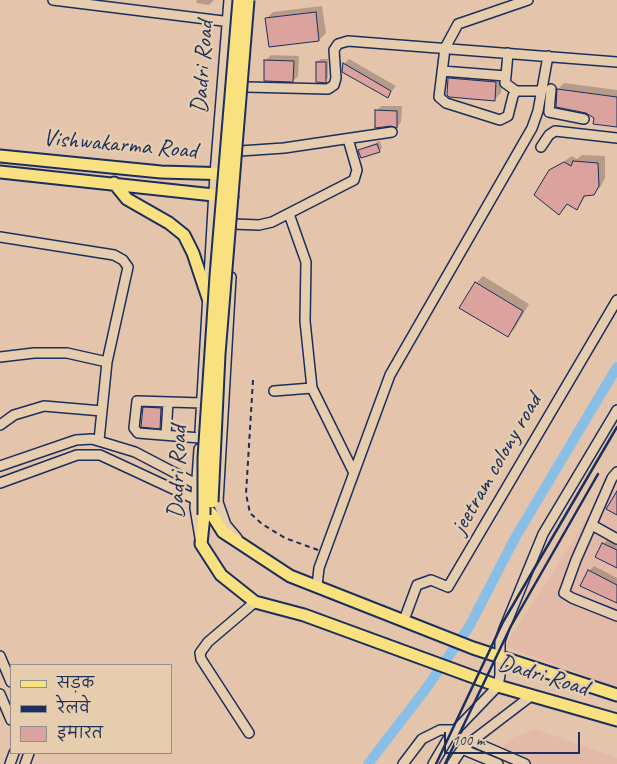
<!DOCTYPE html>
<meta charset="utf-8">
<style>
body{margin:0}
#map{position:relative;width:617px;height:764px;overflow:hidden;background:#e4c4ab;font-family:Caveat,"Playpen Sans Deva",sans-serif}
canvas{display:block}
.legend{position:absolute;left:10px;top:664px;width:162px;height:90px;box-sizing:border-box;background:#e6cdae;border:1px solid #958e8e;margin:0;padding:6px 9px;list-style:none;font-size:15px;color:#1b2f5e}
.legend li{display:flex;align-items:center;gap:10px;height:25px}
.legend b{width:25px;border:1px solid #958e8e}
.scale{position:absolute;left:444px;top:732px;width:136px;height:22px;box-sizing:border-box;border:2px solid #1b2f5e;border-top:0;padding-left:6px;font-size:15px;line-height:18px;white-space:nowrap;color:#1b2f5e;-webkit-text-stroke:4px #e6cdae;paint-order:stroke}
</style>
<div id="map">
<canvas width="617" height="764"></canvas>
<ul class="legend">
<li><b style="height:6px;background:#fae180"></b>सड़क</li>
<li><b style="height:6px;background:#1b2f5e"></b>रेलवे</li>
<li><b style="height:14px;background:#dca29d"></b>इमारत</li>
</ul>
<div class="scale">100 m</div>
</div>
<script>
const ctx = document.querySelector('canvas').getContext('2d');
ctx.lineJoin = 'round';
function fillPath(path, color) {
  ctx.fillStyle = color;
  ctx.fill(path, 'evenodd');
}
function shape(rows) {
  const path = new Path2D();
  for (const r of rows) {
    path.moveTo(r[0], r[1]);
    for (let i = 2; i < r.length; i += 2) path.lineTo(r[i], r[i + 1]);
  }
  return path;
}
function stroke(path, color, width, dash) {
  ctx.strokeStyle = color;
  ctx.lineWidth = width;
  ctx.lineCap = dash ? 'butt' : 'round';
  ctx.setLineDash(dash || []);
  ctx.stroke(path);
}
function write(font, color, halo, rows, align = 'center') {
  ctx.font = font + ' Caveat,sans-serif';
  ctx.lineWidth = 5;
  ctx.setLineDash([]);
  ctx.textBaseline = 'middle';
  ctx.strokeStyle = halo;
  ctx.fillStyle = color;
  for (const [text, x, y, turn = 0] of rows) {
    ctx.save();
    ctx.translate(x, y);
    ctx.rotate((+turn || 0) * Math.PI / 180);
    ctx.textAlign = isNaN(turn) ? turn : align;
    if (halo) ctx.strokeText(text, 0, 0);
    ctx.fillText(text, 0, 0);
    ctx.restore();
  }
}
fillPath(shape([
 [617,472,617,687,505,646],
 [535,729,617,758,617,764,486,764,510,739]
]), '#e2baa7');
fillPath(shape([
 [197,0,214,0,209,5,196,3],
 [322,6,326,33,319,40,266,19,273,12],
 [271,55,299,56,298,76,293,81,265,80,266,60],
 [321,59,328,59,328,78,325,81,317,62],
 [349,59,396,86,392,91,387,96,344,64],
 [456,71,503,75,501,93,494,100,449,78],
 [564,83,617,90,617,126,595,117,558,89],
 [381,106,402,106,401,122,397,127,376,111],
 [380,141,382,148,379,151,359,150],
 [582,155,605,156,605,178,601,186,594,194,587,194,577,208,568,203,559,214,550,171,572,156,577,159],
 [483,276,529,304,515,328,508,335,476,283],
 [149,403,166,403,165,422,160,427,144,408],
 [608,539,617,543,617,567,603,544],
 [594,566,617,578,617,602,589,571]
]), '#0003');
stroke(shape([
 [368,764,425,690,469,627,515,538,617,367]
]), '#89bfe6', 10);
const building = shape([
 [316,12,319,41,269,47,265,18,316,12],
 [264,60,294,61,293,82,264,81,264,60],
 [316,62,326,62,326,83,316,82,316,62],
 [343,63,391,91,388,98,342,72,343,63],
 [448,78,496,82,495,101,449,97,447,95,448,78],
 [557,89,617,97,617,127,593,124,594,118,586,113,556,107,557,89],
 [375,110,397,111,397,128,391,126,375,128,375,110],
 [377,144,380,152,361,158,358,150,377,144],
 [573,161,598,163,599,186,594,195,584,196,577,210,567,204,559,215,534,195,549,170,564,162,571,166,573,161],
 [475,282,523,311,508,337,459,308,475,282],
 [143,407,161,408,160,429,141,427,143,407],
 [617,491,617,515,606,509,617,491],
 [602,543,617,550,617,568,595,557,602,543],
 [588,570,617,585,617,603,580,586,588,570]
]);
fillPath(building, '#dca29d');
stroke(building, '#1b2f5e', 1);
const minor = shape([
 [53,0,231,22],
 [528,0,458,24,445,48,439,97,446,103,500,120,508,116,513,96,516,91,541,91],
 [442,71,506,76,505,83,516,91],
 [506,76,508,53],
 [246,87,328,89,334,85,336,78,334,50,338,44,348,41,617,62],
 [551,89,549,112,584,119],
 [541,147,549,135,555,131,617,138],
 [240,151,284,148,392,132],
 [289,214,306,262,305,321,312,388,353,471],
 [233,224,259,225,272,222,354,180,357,170,348,139],
 [0,237,114,255,123,260,128,267,107,362,67,353,34,353,0,357],
 [231,277,218,502,226,525,237,538],
 [274,391,312,388],
 [0,425,14,415,44,406,102,411],
 [200,431,215,174,229,0],
 [166,435,168,402],
 [200,438,138,433,134,428,137,401,202,403],
 [99,440,107,362],
 [199,449,195,508,200,538],
 [0,466,76,440,92,439,135,452,200,486],
 [617,472,612,478,576,560,564,593,572,598,617,616],
 [0,483,77,455,100,455,199,501],
 [592,525,617,539],
 [317,586,319,568,390,375,532,128,538,111,548,56],
 [404,620,417,585,431,580,448,587,617,300],
 [0,656,11,682],
 [0,694,11,720],
 [249,733,201,659,200,653,208,642,255,602],
 [472,741,525,764],
 [462,749,498,764],
 [10,764,14,753],
 [25,764,29,753],
 [403,764,422,739,440,730,457,730],
 [433,764,449,737,498,686,500,675,500,641,504,629,543,534,617,410],
 [452,764,462,749,472,741,531,696]
]);
const major = shape([
 [0,156,161,172,232,174],
 [0,172,232,197],
 [114,183,127,199,169,223,184,235,193,253,208,298],
 [211,513,223,532,290,576,473,648,617,695],
 [204,515,201,544,221,575,255,602,304,615,498,686,617,720]
]);
stroke(minor, '#1b2f5e', 12);
stroke(major, '#1b2f5e', 15);
stroke(shape([
 [253,380,246,494,250,513,262,524,285,538,318,550]
]), '#1b2f5e', 2, [5, 4]);
stroke(minor, '#e6cdae', 9);
stroke(major, '#fae180', 11);
stroke(shape([
 [436,764,503,622,617,427],
 [445,764,511,626,598,474]
]), '#1b2f5e', 2.5);
const majorBridge = shape([
 [212,502,219,354,248,0],
 [204,515,204,458,216,276,239,0]
]);
stroke(majorBridge, '#1b2f5e', 15, []);
stroke(majorBridge, '#fae180', 11);
write('24px', '#1b2f5e', '#e6cdae', [
 ["Dadri Road",203,67,-86],
 ["Vishwakarma Road",120,145,5],
 ["jeetram colony road",497,464,-60],
 ["Dadri Road",178,472,-88],
 ["Dadri Road",543,676,17]
]);
</script>
